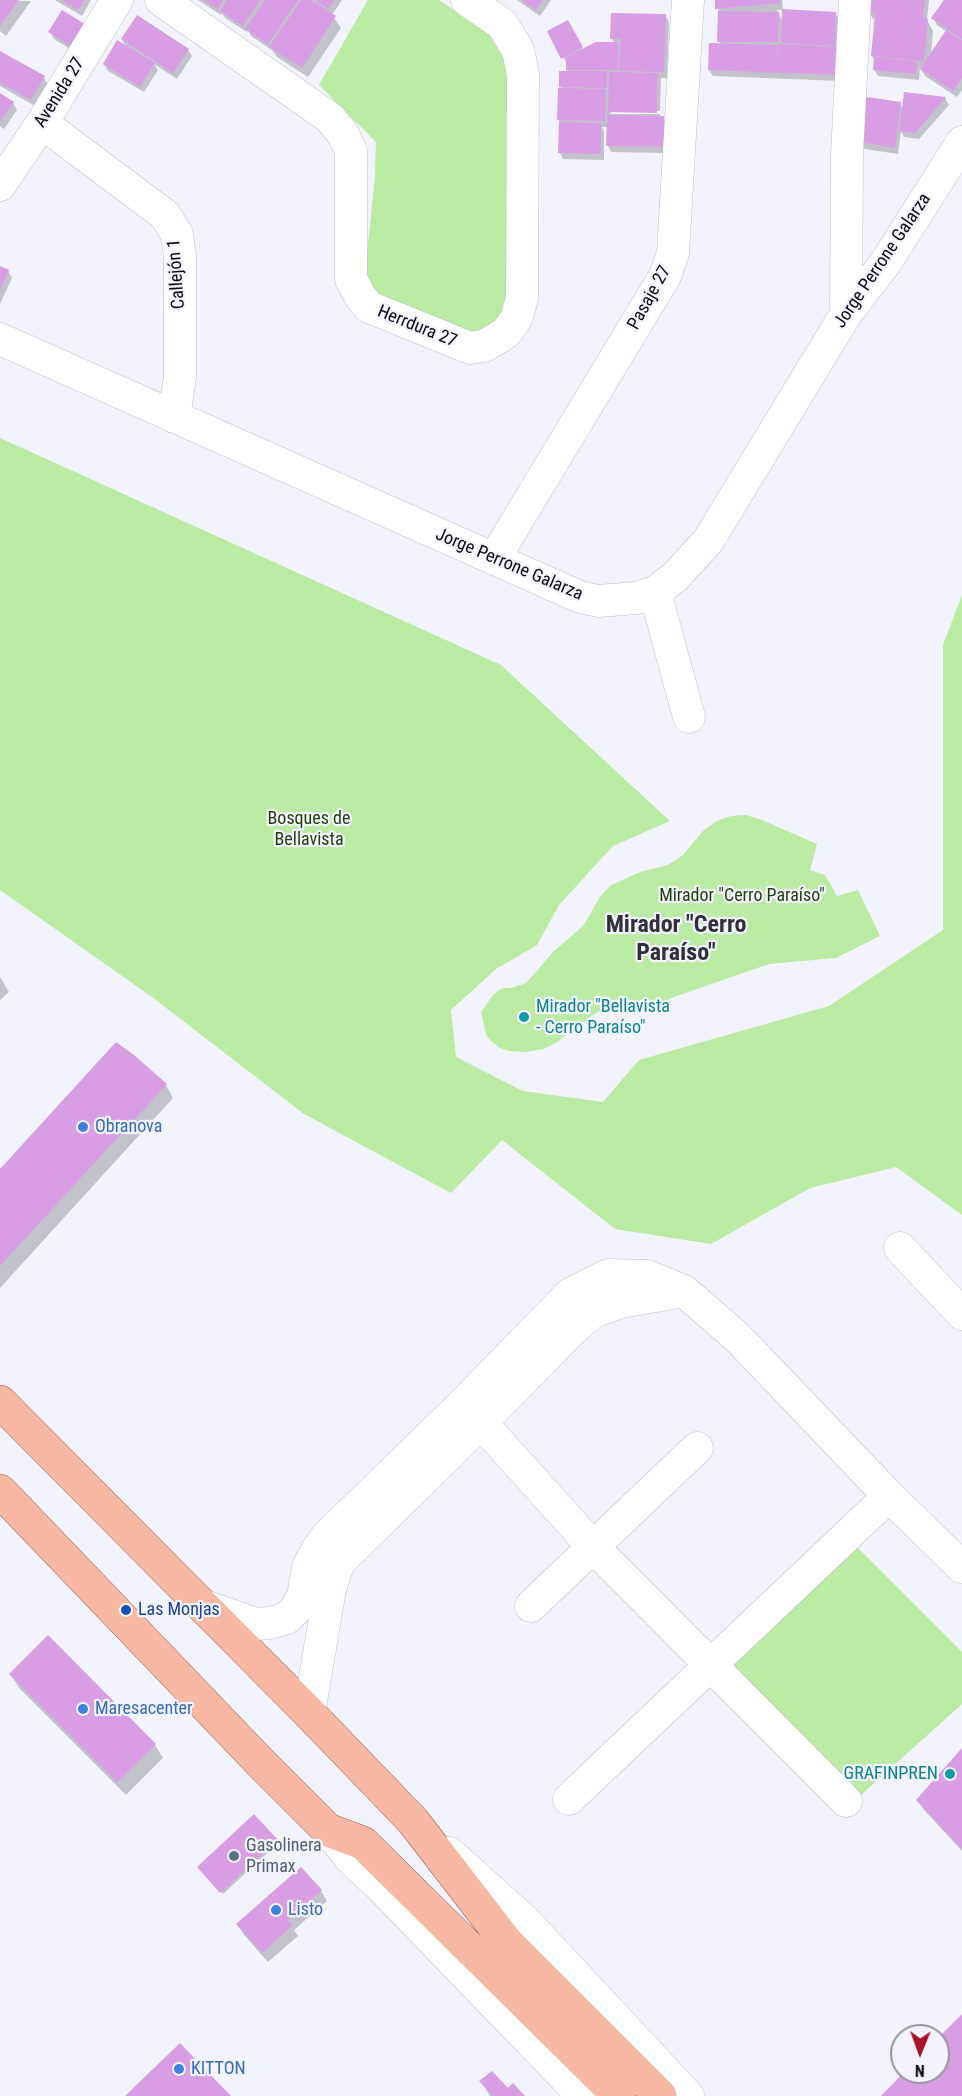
<!DOCTYPE html>
<meta charset="utf-8">
<style>
body{margin:0}
#map{position:relative;width:962px;height:2096px;overflow:hidden;background:#f2f3fd;font-family:"Roboto Condensed",sans-serif}
canvas{display:block}
.north{position:absolute;left:890px;top:2024px;width:60px;height:60px;box-sizing:border-box;background:#f2f3fd;border:2px solid #96969e;border-radius:50%;rotate:181deg;font-size:16px;font-weight:700;line-height:24px;text-align:center;color:#0b0b0f}
.north::after{content:'';display:block;margin:auto;width:21px;height:27px;background:#a91329;clip-path:polygon(50% 0,100% 100%,50% 72%,0 100%)}
</style>
<div id="map">
<canvas width="962" height="2096"></canvas>
<div class="north">N</div>
</div>
<script>
const ctx = document.querySelector('canvas').getContext('2d');
ctx.lineJoin = 'round';
function fillPath(path, color) {
  ctx.fillStyle = color;
  ctx.fill(path, 'evenodd');
}
function shape(rows) {
  const path = new Path2D();
  for (const r of rows) {
    path.moveTo(r[0], r[1]);
    for (let i = 2; i < r.length; i += 2) path.lineTo(r[i], r[i + 1]);
  }
  return path;
}
function stroke(path, color, width, dash) {
  ctx.strokeStyle = color;
  ctx.lineWidth = width;
  ctx.lineCap = dash ? 'butt' : 'round';
  ctx.setLineDash(dash || []);
  ctx.stroke(path);
}
function write(font, color, halo, rows, align = 'center') {
  ctx.font = font + ' "Roboto Condensed",sans-serif';
  ctx.lineWidth = 4.5;
  ctx.setLineDash([]);
  ctx.textBaseline = 'middle';
  ctx.strokeStyle = halo;
  ctx.fillStyle = color;
  for (const [text, x, y, turn = 0] of rows) {
    ctx.save();
    ctx.translate(x, y);
    ctx.rotate((+turn || 0) * Math.PI / 180);
    ctx.textAlign = isNaN(turn) ? turn : align;
    if (halo) ctx.strokeText(text, 0, 0);
    ctx.fillText(text, 0, 0);
    ctx.restore();
  }
}
fillPath(shape([
 [368,0,439,0,488,33,514,76,518,294,500,328,470,339,375,302,364,284,375,176,376,142,319,85],
 [0,438,501,665,670,821,613,846,559,905,537,945,496,969,451,1010,456,1057,523,1091,603,1102,639,1060,829,1006,943,930,943,645,962,595,962,1215,896,1167,810,1188,711,1244,615,1229,502,1140,451,1193,304,1114,152,997,0,890],
 [746,815,762,820,817,844,810,870,825,875,837,896,858,890,880,936,836,958,769,964,674,997,658,1005,642,1004,621,997,590,1017,557,1042,544,1049,525,1052,509,1051,500,1048,491,1041,486,1035,481,1012,493,995,502,988,512,988,526,983,554,951,583,926,600,897,611,885,640,872,668,865,683,855,704,830,717,821,731,816],
 [854,1544,962,1652,962,1704,861,1795,729,1662]
]), '#bbeaa3');
fillPath(shape([
 [0,0,31,1,6,36,0,31],
 [55,0,91,0,82,16],
 [198,0,342,0,332,15,341,28,308,77,277,57,273,51,251,36,248,30,247,32,225,18,222,13,221,15],
 [517,0,551,0,540,16],
 [716,0,782,0,783,10,777,10,783,22,835,13,839,20,842,81,713,76,709,70,721,45,719,41,719,12],
 [871,0,929,0,927,20,933,31,931,56,947,32,937,25,933,18,945,0,962,0,962,90,957,97,925,76,920,67,919,80,878,76,874,69,875,61,872,56,876,19,873,19,869,12],
 [665,15,669,22,667,78,661,78,660,111,611,111,611,114,660,114,660,117,663,117,667,124,667,153,611,152,608,146,608,127,602,127,604,131,604,160,563,159,560,153,559,119,562,90,560,86,567,72,567,64,549,32,567,22,583,50,615,44,612,39],
 [84,25,75,52,54,39,50,32],
 [122,40,188,50,192,56,177,79,154,64,158,70,144,92,108,71,104,64,127,48],
 [0,53,44,77,47,84,35,106,0,86],
 [905,93,945,98,949,105,919,139,904,137,901,131,898,154,865,149,858,143,900,103,903,110],
 [0,95,13,103,17,110,4,129,0,126],
 [0,268,8,271,12,278,0,304],
 [0,977,9,992,0,1000],
 [166,1085,173,1098,0,1288,0,1172],
 [11,1674,155,1745,163,1758,126,1795,19,1688],
 [962,1750,962,1851,924,1810,918,1800],
 [277,1840,278,1843,223,1894,200,1870],
 [321,1891,327,1901,294,1930,298,1936,268,1962,244,1935,238,1925],
 [481,2082,508,2090,523,2096,490,2096]
]), '#0003');
fillPath(shape([
 [0,0,19,0,0,26],
 [61,0,84,0,78,10],
 [203,0,223,0,218,9],
 [227,0,260,0,243,26,220,11],
 [265,0,298,0,268,44,245,29],
 [301,0,311,0,336,16,302,68,269,47],
 [315,0,334,0,328,9],
 [521,0,543,0,536,10],
 [715,0,780,0,780,3,715,9],
 [869,0,925,0,923,18,928,19,924,61,871,56,875,14,902,16,868,13],
 [944,0,962,0,962,39,931,18],
 [782,9,836,12,835,46,781,43],
 [62,10,85,24,71,46,48,32],
 [718,11,779,12,778,42,717,42],
 [611,13,666,14,664,72,619,71,620,39,610,39],
 [137,15,189,49,173,73,121,39],
 [568,20,583,47,561,59,547,31],
 [946,30,962,40,962,78,953,91,920,69],
 [117,40,155,63,140,87,103,64],
 [596,42,618,42,618,70,566,70,566,57],
 [709,43,777,45,777,66,778,44,840,47,839,75,708,70],
 [0,51,45,76,31,100,0,83],
 [874,57,917,61,916,74,873,70],
 [559,71,607,71,607,88,559,87],
 [609,72,658,73,657,113,608,112],
 [558,88,606,89,605,121,557,120],
 [904,92,946,97,915,133,899,131],
 [0,93,14,102,0,122],
 [853,95,901,102,895,148,859,142],
 [607,115,664,116,664,147,606,146],
 [559,122,601,123,601,154,558,153],
 [0,266,9,270,0,290],
 [116,1042,134,1055,167,1084,0,1266,0,1169],
 [48,1635,156,1744,117,1782,9,1674],
 [962,1748,962,1849,916,1800],
 [254,1814,278,1840,220,1893,197,1867],
 [301,1867,322,1890,288,1920,293,1925,262,1953,236,1924],
 [962,2014,962,2096,881,2096,904,2072,938,2072,938,2038],
 [180,2043,231,2096,125,2096],
 [492,2071,508,2088,513,2083,525,2096,493,2096,479,2081]
]), '#d89de5');
const minor = shape([
 [161,0,330,118,343,134,351,151,351,279,360,296,369,307,470,348,484,346,506,333,516,319,522,299,523,74,518,50,502,24,467,0],
 [42,123,165,215,177,234,180,257,180,377,174,417],
 [0,185,42,123,117,0],
 [846,314,847,154,855,0],
 [0,339,580,597,598,601,636,598,655,592,675,577,708,541,846,314,886,262,962,142],
 [494,559,665,276,673,253,688,0],
 [655,592,689,717],
 [900,1248,962,1314],
 [468,1408,594,1548,846,1801],
 [202,1605,256,1624,270,1623,287,1618,296,1609,303,1596,308,1567,317,1550,327,1536,464,1403,570,1294,608,1275,647,1276,684,1291,738,1338,889,1496,962,1567],
 [531,1606,697,1448],
 [309,1713,330,1589,339,1562,480,1424,572,1330,593,1312,621,1302,684,1291],
 [569,1799,889,1496],
 [328,1830,349,1857,379,1885,583,2096],
 [449,1853,525,1921,688,2096]
]);
const major = shape([
 [0,1402,309,1713,413,1821,507,1943,660,2096],
 [0,1491,258,1760,328,1830,363,1843,619,2096]
]);
stroke(minor, '#bebfc9', 33);
stroke(major, '#a05e49', 34);
stroke(minor, '#fff', 32);
stroke(major, '#f7b9a4', 33);
for (const [x, y, r, color] of [
 [524,1017,6,"#0f9aa8"],
 [83,1127,6,"#3f7fe0"],
 [126,1610,6,"#1a4fb4"],
 [83,1709,6,"#3f7fe0"],
 [950,1774,6,"#0f9aa8"],
 [234,1856,6,"#5c6f8a"],
 [276,1910,6,"#3f7fe0"],
 [179,2069,6,"#3f7fe0"]
]) {
  const dot = new Path2D();
  dot.arc(x, y, r, 0, 2 * Math.PI);
  ctx.fillStyle = color;
  ctx.fill(dot);
  stroke(dot, '#f2f3fd', 2);
}
write('18px', '#0b0b0f', '#f2f3fd', [
 ["Avenida 27",60,93,-58],
 ["Jorge Perrone Galarza",883,261,-56],
 ["Callejón 1",177,274,-94],
 ["Pasaje 27",650,298,-61],
 ["Herrdura 27",417,327,22],
 ["Jorge Perrone Galarza",509,565,23]
]);
write('18px', '#1d3e06', '#f2f3fd', [
 ["Bosques de",309,819],
 ["Bellavista",309,840],
 ["Mirador \"Cerro Paraíso\"",742,896]
]);
write('18px', '#0d838f', '#f2f3fd', [
 ["Mirador \"Bellavista",536,1007],
 ["- Cerro Paraíso\"",536,1028],
 ["GRAFINPREN",938,1774,"right"]
], 'left');
write('18px', '#366cbe', '#f2f3fd', [
 ["Obranova",95,1127],
 ["Maresacenter",95,1709],
 ["Listo",288,1910],
 ["KITTON",191,2069]
], 'left');
write('18px', '#164399', '#f2f3fd', [
 ["Las Monjas",138,1610]
], 'left');
write('18px', '#4e5e75', '#f2f3fd', [
 ["Gasolinera",246,1846],
 ["Primax",246,1867]
], 'left');
write('bold 24px', '#2f3038', '#f2f3fd', [
 ["Mirador \"Cerro",676,926],
 ["Paraíso\"",676,954]
]);
</script>
